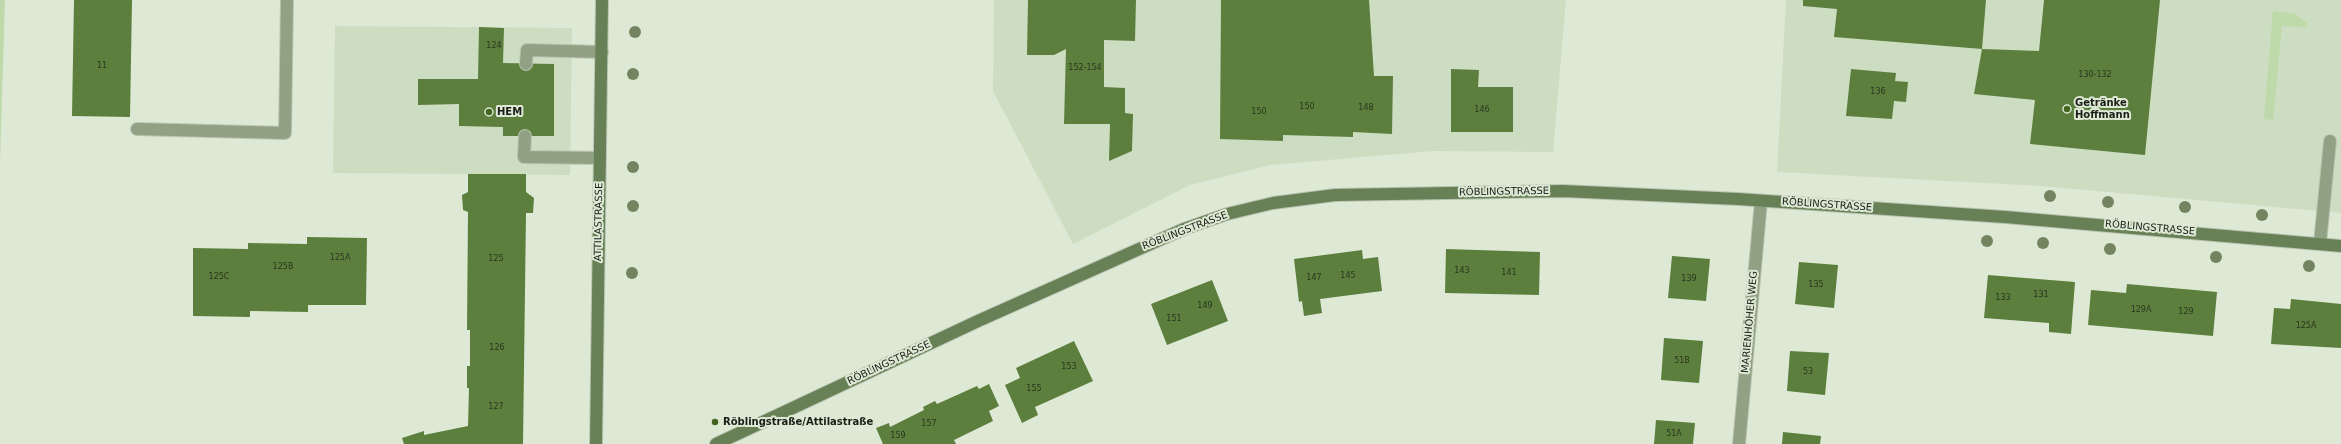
<!DOCTYPE html>
<meta charset="utf-8">
<style>
body{margin:0}
canvas{display:block;background:#dde9d4}
</style>
<canvas width="2341" height="444"></canvas>
<script>
const ctx = document.querySelector('canvas').getContext('2d');
ctx.lineJoin = 'round';
function fillPath(path, color) {
  ctx.fillStyle = color;
  ctx.fill(path, 'evenodd');
}
function shape(rows) {
  const path = new Path2D();
  for (const r of rows) {
    path.moveTo(r[0], r[1]);
    for (let i = 2; i < r.length; i += 2) path.lineTo(r[i], r[i + 1]);
  }
  return path;
}
function stroke(path, color, width, dash) {
  ctx.strokeStyle = color;
  ctx.lineWidth = width;
  ctx.lineCap = dash ? 'butt' : 'round';
  ctx.setLineDash(dash || []);
  ctx.stroke(path);
}
function write(font, color, halo, rows, align = 'center') {
  ctx.font = font + ' "DejaVu Sans",sans-serif';
  ctx.lineWidth = 4;
  ctx.setLineDash([]);
  ctx.textBaseline = 'middle';
  ctx.strokeStyle = halo;
  ctx.fillStyle = color;
  for (const [text, x, y, turn = 0] of rows) {
    ctx.save();
    ctx.translate(x, y);
    ctx.rotate((+turn || 0) * Math.PI / 180);
    ctx.textAlign = isNaN(turn) ? turn : align;
    if (halo) ctx.strokeText(text, 0, 0);
    ctx.fillText(text, 0, 0);
    ctx.restore();
  }
}
fillPath(shape([
 [994,0,1566,0,1553,152,1434,151,1270,165,1190,185,1073,244,993,91],
 [1786,0,2341,0,2341,213,2041,186,1777,172],
 [335,26,572,28,570,175,333,173]
]), '#cdddc2');
fillPath(shape([
 [0,0,5,0,0,162],
 [2273,11,2295,14,2307,23,2307,27,2282,26,2273,120,2264,119]
]), '#bed9aa');
fillPath(shape([
 [74,0,132,0,130,117,72,116],
 [1028,0,1136,0,1135,41,1104,40,1104,87,1125,88,1125,113,1133,114,1132,151,1109,161,1110,124,1064,124,1066,49,1054,55,1027,55],
 [1221,0,1369,0,1374,76,1393,76,1392,134,1353,132,1353,137,1283,135,1283,141,1220,139],
 [1803,0,1986,0,1982,49,1834,37,1837,9,1803,6],
 [2044,0,2160,0,2145,155,2030,144,2035,100,1974,94,1982,49,2039,51],
 [479,27,504,28,503,63,554,64,554,136,503,136,503,127,459,126,459,104,418,105,418,79,478,79],
 [1451,69,1479,70,1478,87,1513,87,1513,132,1451,132],
 [1851,69,1896,73,1895,81,1908,82,1906,102,1894,101,1892,119,1846,116],
 [468,174,526,174,526,192,534,198,533,213,526,213,523,444,404,444,402,438,424,431,424,435,468,426,469,388,467,388,467,366,470,366,470,330,467,330,468,212,463,210,462,195,468,192],
 [307,237,367,238,366,305,308,305,308,312,250,311,250,317,193,316,193,248,248,249,248,243,307,244],
 [1446,249,1540,252,1539,295,1445,293],
 [1362,250,1363,259,1378,257,1382,291,1320,299,1322,313,1304,316,1302,301,1299,302,1294,259],
 [1672,256,1710,259,1706,301,1668,298],
 [1799,262,1838,265,1834,308,1795,304],
 [1988,275,2075,282,2071,334,2049,332,2049,323,1984,318],
 [1212,280,1228,321,1167,345,1151,304],
 [2127,284,2217,292,2213,336,2088,325,2091,290,2126,293],
 [2291,299,2341,304,2341,348,2271,344,2274,308,2290,309],
 [1664,338,1703,341,1699,383,1661,380],
 [1074,341,1093,381,1035,407,1038,415,1022,423,1005,385,1020,378,1016,368],
 [1790,351,1829,353,1825,395,1787,391],
 [989,384,999,406,989,411,993,421,954,440,956,444,883,444,876,428,889,423,890,427,924,410,923,407,935,401,937,404,977,386,979,389],
 [1656,420,1695,423,1693,444,1654,444],
 [1783,432,1821,436,1820,444,1782,444]
]), '#5c7f3d');
const lane = shape([
 [526,64,527,50,602,52],
 [137,129,285,133,287,0],
 [525,136,524,157,600,158],
 [2320,243,2330,141]
]);
const street = shape([
 [1739,444,1761,201]
]);
const secondary = shape([
 [596,444,602,0],
 [716,444,978,321,1184,229,1227,214,1273,203,1335,195,1563,191,1738,199,2005,217,2341,246]
]);
stroke(lane, '#bac4b2', 14);
stroke(street, '#bac4b2', 14);
stroke(secondary, '#bac4b2', 14);
stroke(lane, '#90a184', 12);
stroke(street, '#90a184', 12);
stroke(secondary, '#688056', 12);
ctx.fillStyle = '#738560';
for (const [x, y] of [
 [635,32],
 [633,74],
 [633,167],
 [2050,196],
 [2108,202],
 [633,206],
 [2185,207],
 [2262,215],
 [1987,241],
 [2043,243],
 [2110,249],
 [2216,257],
 [2309,266],
 [632,273]
]) {
  ctx.beginPath();
  ctx.arc(x, y, 6, 0, 2 * Math.PI);
  ctx.fill();
}
for (const [x, y, r, color] of [
 [2067,109,4,"#42661e"],
 [489,112,4,"#42661e"],
 [715,422,4,"#42661e"]
]) {
  const dot = new Path2D();
  dot.arc(x, y, r, 0, 2 * Math.PI);
  ctx.fillStyle = color;
  ctx.fill(dot);
  stroke(dot, '#dde9d4', 1.5);
}
write('8px', '#2a3620', null, [
 ["124",494,46],
 ["11",102,66],
 ["152-154",1085,68],
 ["130-132",2095,75],
 ["136",1878,92],
 ["150",1307,107],
 ["148",1366,108],
 ["146",1482,110],
 ["150",1259,112],
 ["125A",340,258],
 ["125",496,259],
 ["125B",283,267],
 ["143",1462,271],
 ["141",1509,273],
 ["145",1348,276],
 ["125C",219,277],
 ["147",1314,278],
 ["139",1689,279],
 ["135",1816,285],
 ["131",2041,295],
 ["133",2003,298],
 ["149",1205,306],
 ["129A",2141,310],
 ["129",2186,312],
 ["151",1174,319],
 ["125A",2306,326],
 ["126",497,348],
 ["51B",1682,361],
 ["153",1069,367],
 ["53",1808,372],
 ["155",1034,389],
 ["127",496,407],
 ["157",929,424],
 ["51A",1674,434],
 ["159",898,436]
]);
write('bold 10px', '#191d16', '#dde9d4', [
 ["Getränke",2075,103],
 ["Hoffmann",2075,115],
 ["HEM",497,112],
 ["Röblingstraße/Attilastraße",723,422]
], 'left');
write('10px', '#191d16', '#dde9d4', [
 ["RÖBLINGSTRASSE",1504,192,-1],
 ["RÖBLINGSTRASSE",1827,205,4],
 ["ATTILASTRASSE",599,222,-89],
 ["RÖBLINGSTRASSE",2150,228,5],
 ["RÖBLINGSTRASSE",1185,231,-21],
 ["MARIENHÖHER WEG",1750,322,-85],
 ["RÖBLINGSTRASSE",889,363,-25]
]);
</script>
